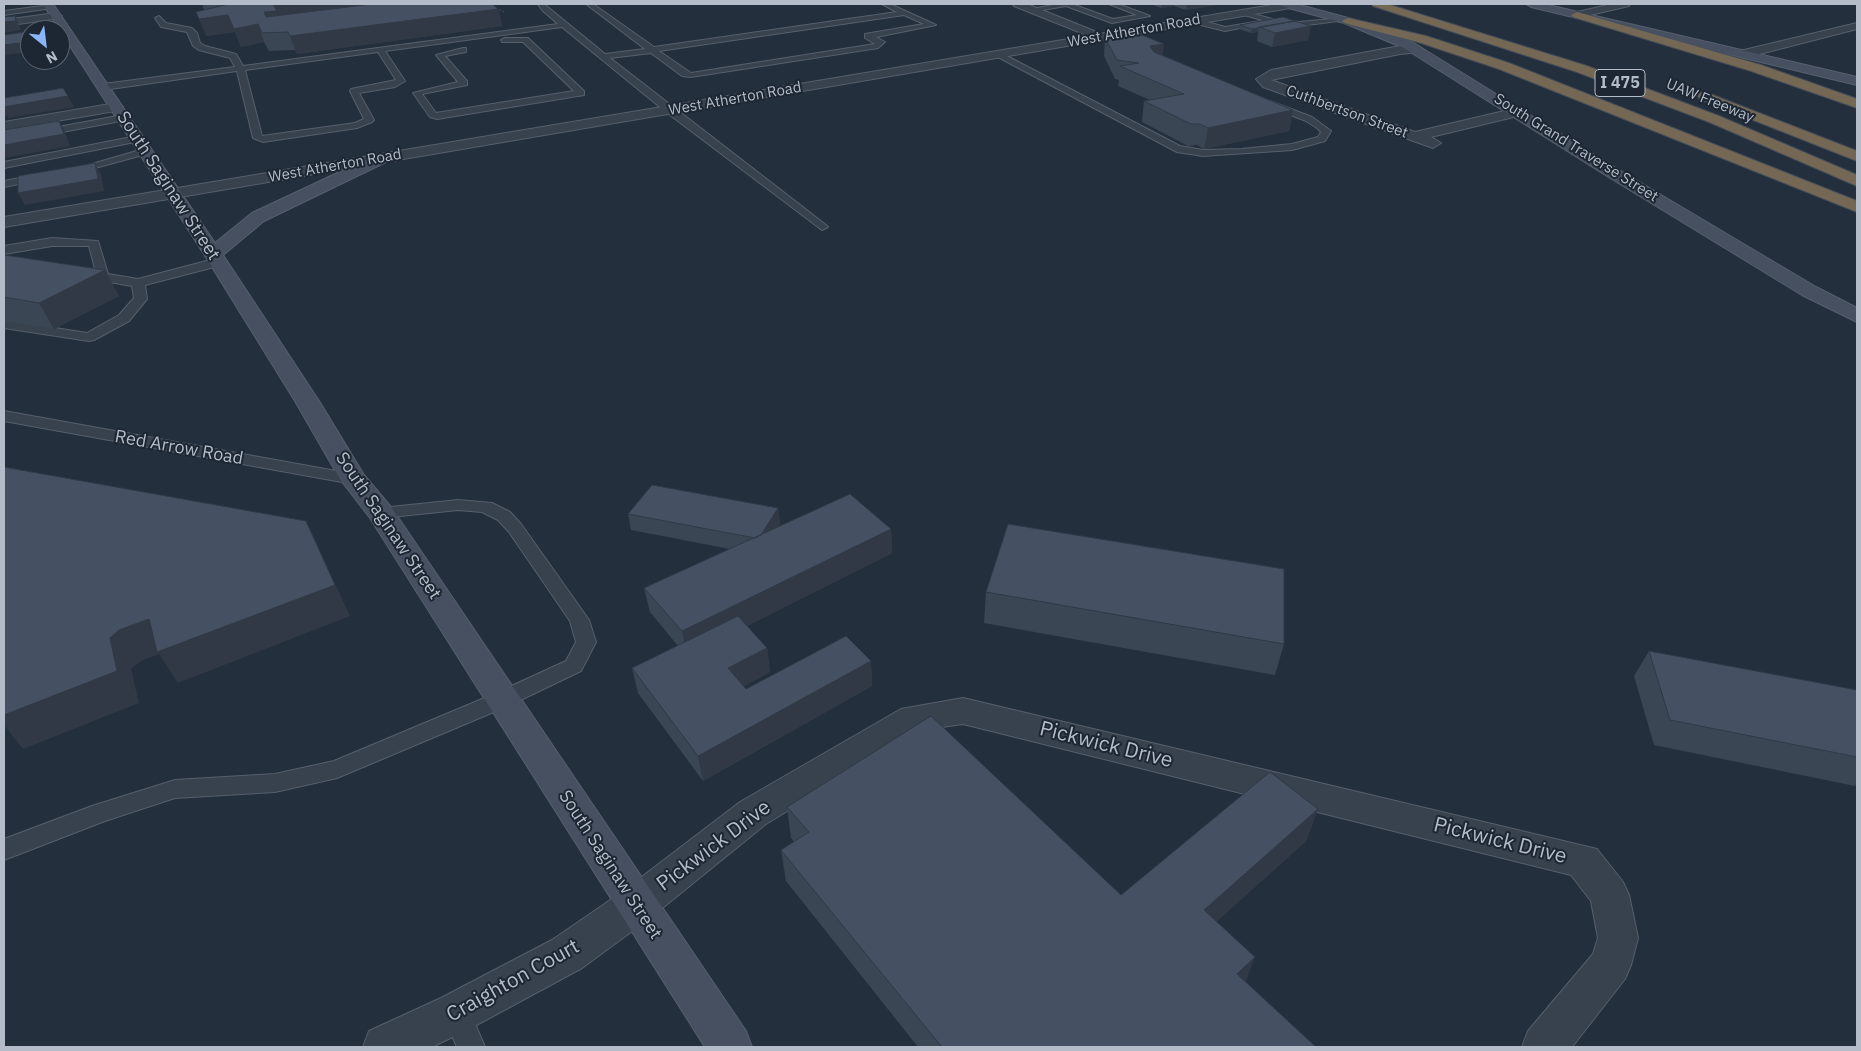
<!DOCTYPE html>
<style>
body{margin:0}
#map{position:relative;width:1861px;height:1051px;overflow:hidden;background:#242f3e;font-family:"IBM Plex Sans",sans-serif}
canvas{display:block}
.frame{position:absolute;inset:0;border:5px solid #b4bcc9;pointer-events:none}
.north{position:absolute;left:20px;top:20px;width:50px;height:50px;box-sizing:border-box;background:#1d2633;border:1px solid #59626f;border-radius:50%;rotate:151deg;font-size:14px;font-weight:700;line-height:20px;text-align:center;color:#b4bcc9}
.north::after{content:'';display:block;margin:auto;width:18px;height:22px;background:#8ab4f8;clip-path:polygon(50% 0,100% 100%,50% 72%,0 100%)}
</style>
<div id="map">
<canvas width="1861" height="1051"></canvas>
<div class="frame"></div>
<div class="north">N</div>
</div>
<script>
const ctx = document.querySelector('canvas').getContext('2d');
ctx.lineJoin = 'round';
function shape(rows) {
  const path = new Path2D();
  for (const r of rows) {
    path.moveTo(r[0], r[1]);
    for (let i = 2; i < r.length; i += 2) path.lineTo(r[i], r[i + 1]);
  }
  return path;
}
function stroke(path, color, width, dash) {
  ctx.strokeStyle = color;
  ctx.lineWidth = width;
  ctx.lineCap = dash ? 'butt' : 'round';
  ctx.setLineDash(dash || []);
  ctx.stroke(path);
}
function fillPath(path, color) {
  ctx.fillStyle = color;
  ctx.fill(path, 'evenodd');
}
function write(font, color, halo, rows, align = 'center') {
  ctx.font = font + ' "IBM Plex Sans",sans-serif';
  ctx.lineWidth = 4;
  ctx.setLineDash([]);
  ctx.textBaseline = 'middle';
  ctx.strokeStyle = halo;
  ctx.fillStyle = color;
  for (const [text, x, y, turn = 0] of rows) {
    ctx.save();
    ctx.translate(x, y);
    ctx.rotate((+turn || 0) * Math.PI / 180);
    ctx.textAlign = isNaN(turn) ? turn : align;
    if (halo) ctx.strokeText(text, 0, 0);
    ctx.fillText(text, 0, 0);
    ctx.restore();
  }
}
const service = shape([
 [538,4,544,4,605,54,645,49,586,4,593,4,654,47,897,12,882,4,890,4,936,25,876,37,885,42,878,48,691,77,682,76,651,53,610,58,826,225,828,227,822,230,666,112,562,27,385,51,405,81,395,87,359,93,374,120,372,122,357,128,263,142,253,138,237,71,103,90,99,87,103,84,235,67,230,58,199,50,193,46,187,32,161,27,155,18,159,16,166,23,192,28,197,33,200,43,205,46,236,54,243,66,558,24,542,10,538,4],
 [904,15,924,24,865,34,865,38,875,44,691,73,659,51,904,15],
 [378,52,396,80,351,89,350,91,364,119,355,123,262,136,245,70,378,52],
 [1057,4,1072,4,1113,19,1137,15,1109,4,1118,4,1150,16,1112,23,1066,6,1031,12,1028,10,1057,4],
 [50,5,52,8,4,15,4,11,50,5],
 [1243,11,1272,19,1299,22,1342,18,1346,20,1299,26,1272,23,1241,14,1243,11],
 [1196,19,1225,27,1261,21,1265,23,1225,31,1193,23,1196,19],
 [505,38,528,38,584,91,584,95,437,119,430,117,413,93,458,82,436,55,463,48,466,48,466,52,445,56,467,81,467,85,422,94,436,113,574,91,523,42,502,42,501,40,505,38],
 [999,52,1180,146,1203,150,1242,149,1292,144,1318,137,1321,132,1317,128,1306,121,1267,106,1267,102,1270,101,1312,117,1331,131,1325,141,1292,150,1203,156,1177,152,996,56,995,54,999,52],
 [123,115,126,116,126,120,4,143,4,137,123,115],
 [137,136,142,139,140,141,4,168,4,162,137,136],
 [147,148,152,151,150,153,73,174,68,171,147,148],
 [40,174,45,177,44,179,4,187,4,181,40,174],
 [52,238,98,241,108,274,138,279,218,258,224,262,222,265,145,285,147,299,129,321,94,340,89,341,4,328,4,320,87,333,119,315,134,298,132,286,98,280,89,246,52,246,4,254,4,246,52,238],
 [4,411,353,474,359,475,361,479,359,483,353,484,4,421,4,411],
 [458,500,492,503,510,512,521,524,589,620,596,642,581,671,508,706,337,778,275,792,175,798,105,821,4,860,4,839,92,806,175,780,275,774,334,761,494,694,566,661,576,642,570,621,509,532,498,520,482,512,458,510,381,518,375,517,372,513,375,509,381,508,458,500],
 [456,999,466,1003,485,1047,457,1047,442,1013,446,1003,456,999]
]);
const minor = shape([
 [1013,4,1027,4,1109,37,1107,40,1099,40,1014,6,1013,4],
 [1612,4,1630,4,1629,6,1577,18,1571,15,1573,13,1612,4],
 [56,13,62,16,60,18,4,26,4,20,56,13],
 [1857,23,1857,29,1744,58,1738,54,1740,51,1857,23],
 [1417,45,1423,49,1421,52,1400,54,1271,80,1415,132,1517,108,1524,112,1522,115,1431,137,1441,143,1433,148,1263,87,1256,79,1271,70,1400,46,1417,45],
 [116,103,123,107,121,110,4,130,4,122,116,103],
 [963,698,1597,849,1623,882,1629,895,1638,938,1631,965,1625,979,1572,1047,1522,1047,1528,1031,1593,954,1598,938,1591,901,1571,875,963,724,920,730,766,824,650,918,582,968,471,1028,432,1047,363,1047,369,1031,441,998,552,940,622,892,740,802,901,709,963,698]
]);
const tertiary = shape([
 [1278,4,1301,4,1296,7,4,227,4,217,1278,4]
]);
const secondary = shape([
 [43,4,53,4,215,243,252,213,376,155,388,155,390,158,388,161,264,221,223,255,319,401,364,475,391,507,746,1031,752,1047,705,1047,370,518,340,479,295,401,204,254,43,4],
 [1280,4,1296,4,1352,19,1412,42,1619,170,1816,287,1857,308,1857,322,1802,295,1607,176,1404,48,1344,23,1281,6,1280,4],
 [1526,4,1544,4,1857,77,1857,85,1531,7,1526,4]
]);
const motorway = shape([
 [1372,4,1387,4,1587,66,1719,116,1857,175,1857,186,1709,122,1577,72,1373,6,1372,4],
 [1577,12,1761,65,1857,99,1857,108,1751,71,1573,17,1571,15,1577,12],
 [1348,18,1426,36,1509,63,1857,201,1857,212,1499,69,1418,42,1344,23,1342,21,1348,18],
 [1705,92,1857,151,1857,161,1700,99,1698,96,1700,93,1705,92]
]);
stroke(service, '#565f6c', 2);
stroke(minor, '#565f6c', 2);
stroke(tertiary, '#565f6c', 2);
stroke(secondary, '#565f6c', 2);
stroke(motorway, '#434c59', 2);
stroke(shape([
 [492,6,504,12]
]), '#44595c', 1, [2, 2]);
fillPath(service, '#38414e');
fillPath(minor, '#38414e');
fillPath(tertiary, '#38414e');
fillPath(secondary, '#465061');
fillPath(motorway, '#746855');
fillPath(shape([
 [202,4,492,4,498,9,502,26,297,54,295,50,269,51,264,42,241,47,235,32,206,36,204,10],
 [1150,4,1222,4,1186,10,1174,6,1161,8],
 [1240,25,1311,26,1308,40,1272,47,1257,41,1258,32,1251,33,1239,29],
 [1105,38,1162,55,1293,110,1289,131,1204,149,1197,145,1188,146,1142,122,1144,101,1150,100,1118,86,1119,80,1115,79,1104,56],
 [4,255,119,296,54,329,4,321],
 [778,508,780,524,778,527,891,529,892,553,747,626,767,648,770,672,744,686,746,689,871,661,872,686,703,781,638,693,632,668,678,646,650,612,644,588,730,549,631,530,628,514],
 [986,592,1284,644,1275,675,984,623],
 [1649,651,1857,690,1857,783,1855,786,1654,745,1634,676],
 [787,807,1121,895,1318,809,1306,841,1216,922,1246,982,1316,1047,918,1047,786,881,781,850,794,842,791,838]
]), '#3b4654');
fillPath(shape([
 [272,4,385,4,270,30,264,12],
 [1162,4,1174,4,1174,6,1161,8],
 [1187,4,1222,4,1186,10],
 [498,9,502,26,297,54,290,36],
 [228,15,235,32,206,36,199,19],
 [15,16,19,25,21,30,4,33,4,22],
 [258,24,264,42,241,47,234,29],
 [1311,26,1308,40,1272,47,1275,33],
 [1259,27,1258,32,1251,33,1252,29],
 [24,32,29,42,30,47,30,52,4,55,4,45],
 [1164,44,1162,62,1150,46],
 [68,96,74,107,8,118,7,115,4,116,4,107],
 [1293,110,1289,131,1204,149,1208,128],
 [59,121,65,132,70,146,4,158,4,145],
 [95,163,101,175,104,191,25,205,18,193],
 [105,270,119,296,54,329,39,303],
 [778,508,780,524,761,555,758,538],
 [306,521,350,616,178,683,159,654,141,661,131,669,139,703,23,749,4,725,4,715,119,630],
 [891,529,892,553,687,656,682,631],
 [767,648,770,672,732,692,728,668],
 [871,661,872,686,703,781,698,756],
 [1318,809,1306,841,1195,941,1204,910],
 [1255,957,1244,987,1237,974]
]), '#303945');
const building = shape([
 [225,4,273,4,277,11,264,12,266,17,372,4,492,4,498,9,290,36,288,32,262,33,258,24,234,29,228,15,199,19,196,12,225,5,225,4],
 [15,16,16,21,4,22,4,17,15,16],
 [1283,17,1295,21,1252,29,1240,25,1283,17],
 [1295,21,1311,26,1275,33,1259,27,1295,21],
 [24,32,27,42,4,45,4,35,24,32],
 [1142,35,1164,44,1150,46,1154,52,1293,110,1208,128,1200,124,1191,124,1144,101,1184,94,1120,66,1139,63,1117,60,1105,38,1142,35],
 [63,88,68,96,4,107,4,98,63,88],
 [59,121,64,134,4,145,4,130,59,121],
 [95,163,98,179,18,193,18,176,95,163],
 [4,255,105,270,39,303,4,297,4,255],
 [4,467,306,521,335,585,157,652,149,619,119,630,110,638,117,671,4,715,4,467],
 [652,485,778,508,761,535,755,538,628,514,652,485],
 [850,494,891,529,682,631,644,588,850,494],
 [1008,524,1284,569,1284,644,986,592,1008,524],
 [738,616,767,648,728,668,746,689,846,636,871,661,698,756,632,668,738,616],
 [1649,651,1857,690,1857,757,1670,720,1649,651],
 [931,716,1121,895,1270,772,1318,809,1204,910,1255,957,1237,974,1316,1047,942,1047,781,850,809,832,787,807,931,716]
]);
fillPath(building, '#455162');
stroke(building, '#303945', 1);
write('15px', '#b4bcc9', '#1d2633', [
 ["West Atherton Road",1134,31,-10],
 ["West Atherton Road",735,99,-10],
 ["UAW Freeway",1710,101,22],
 ["Cuthbertson Street",1347,112,20],
 ["South Grand Traverse Street",1576,148,32],
 ["West Atherton Road",335,166,-10]
]);
for (const [x, y, w] of [
 [1620,83,50]
]) {
  const box = new Path2D();
  box.roundRect(x - w / 2, y - 13.5, w, 27, 4);
  ctx.fillStyle = '#1d2633';
  ctx.fill(box);
  stroke(box, '#b4bcc9', 1);
}
write('bold 16px', '#b4bcc9', null, [
 ["I 475",1620,83]
]);
write('18px', '#b4bcc9', '#1d2633', [
 ["South Saginaw Street",168,186,57],
 ["Red Arrow Road",179,448,10],
 ["South Saginaw Street",388,526,56],
 ["South Saginaw Street",610,865,57]
]);
write('21px', '#b4bcc9', '#1d2633', [
 ["Pickwick Drive",1106,745,14],
 ["Pickwick Drive",1500,841,14],
 ["Pickwick Drive",714,846,-37],
 ["Craighton Court",513,981,-29]
]);
</script>
